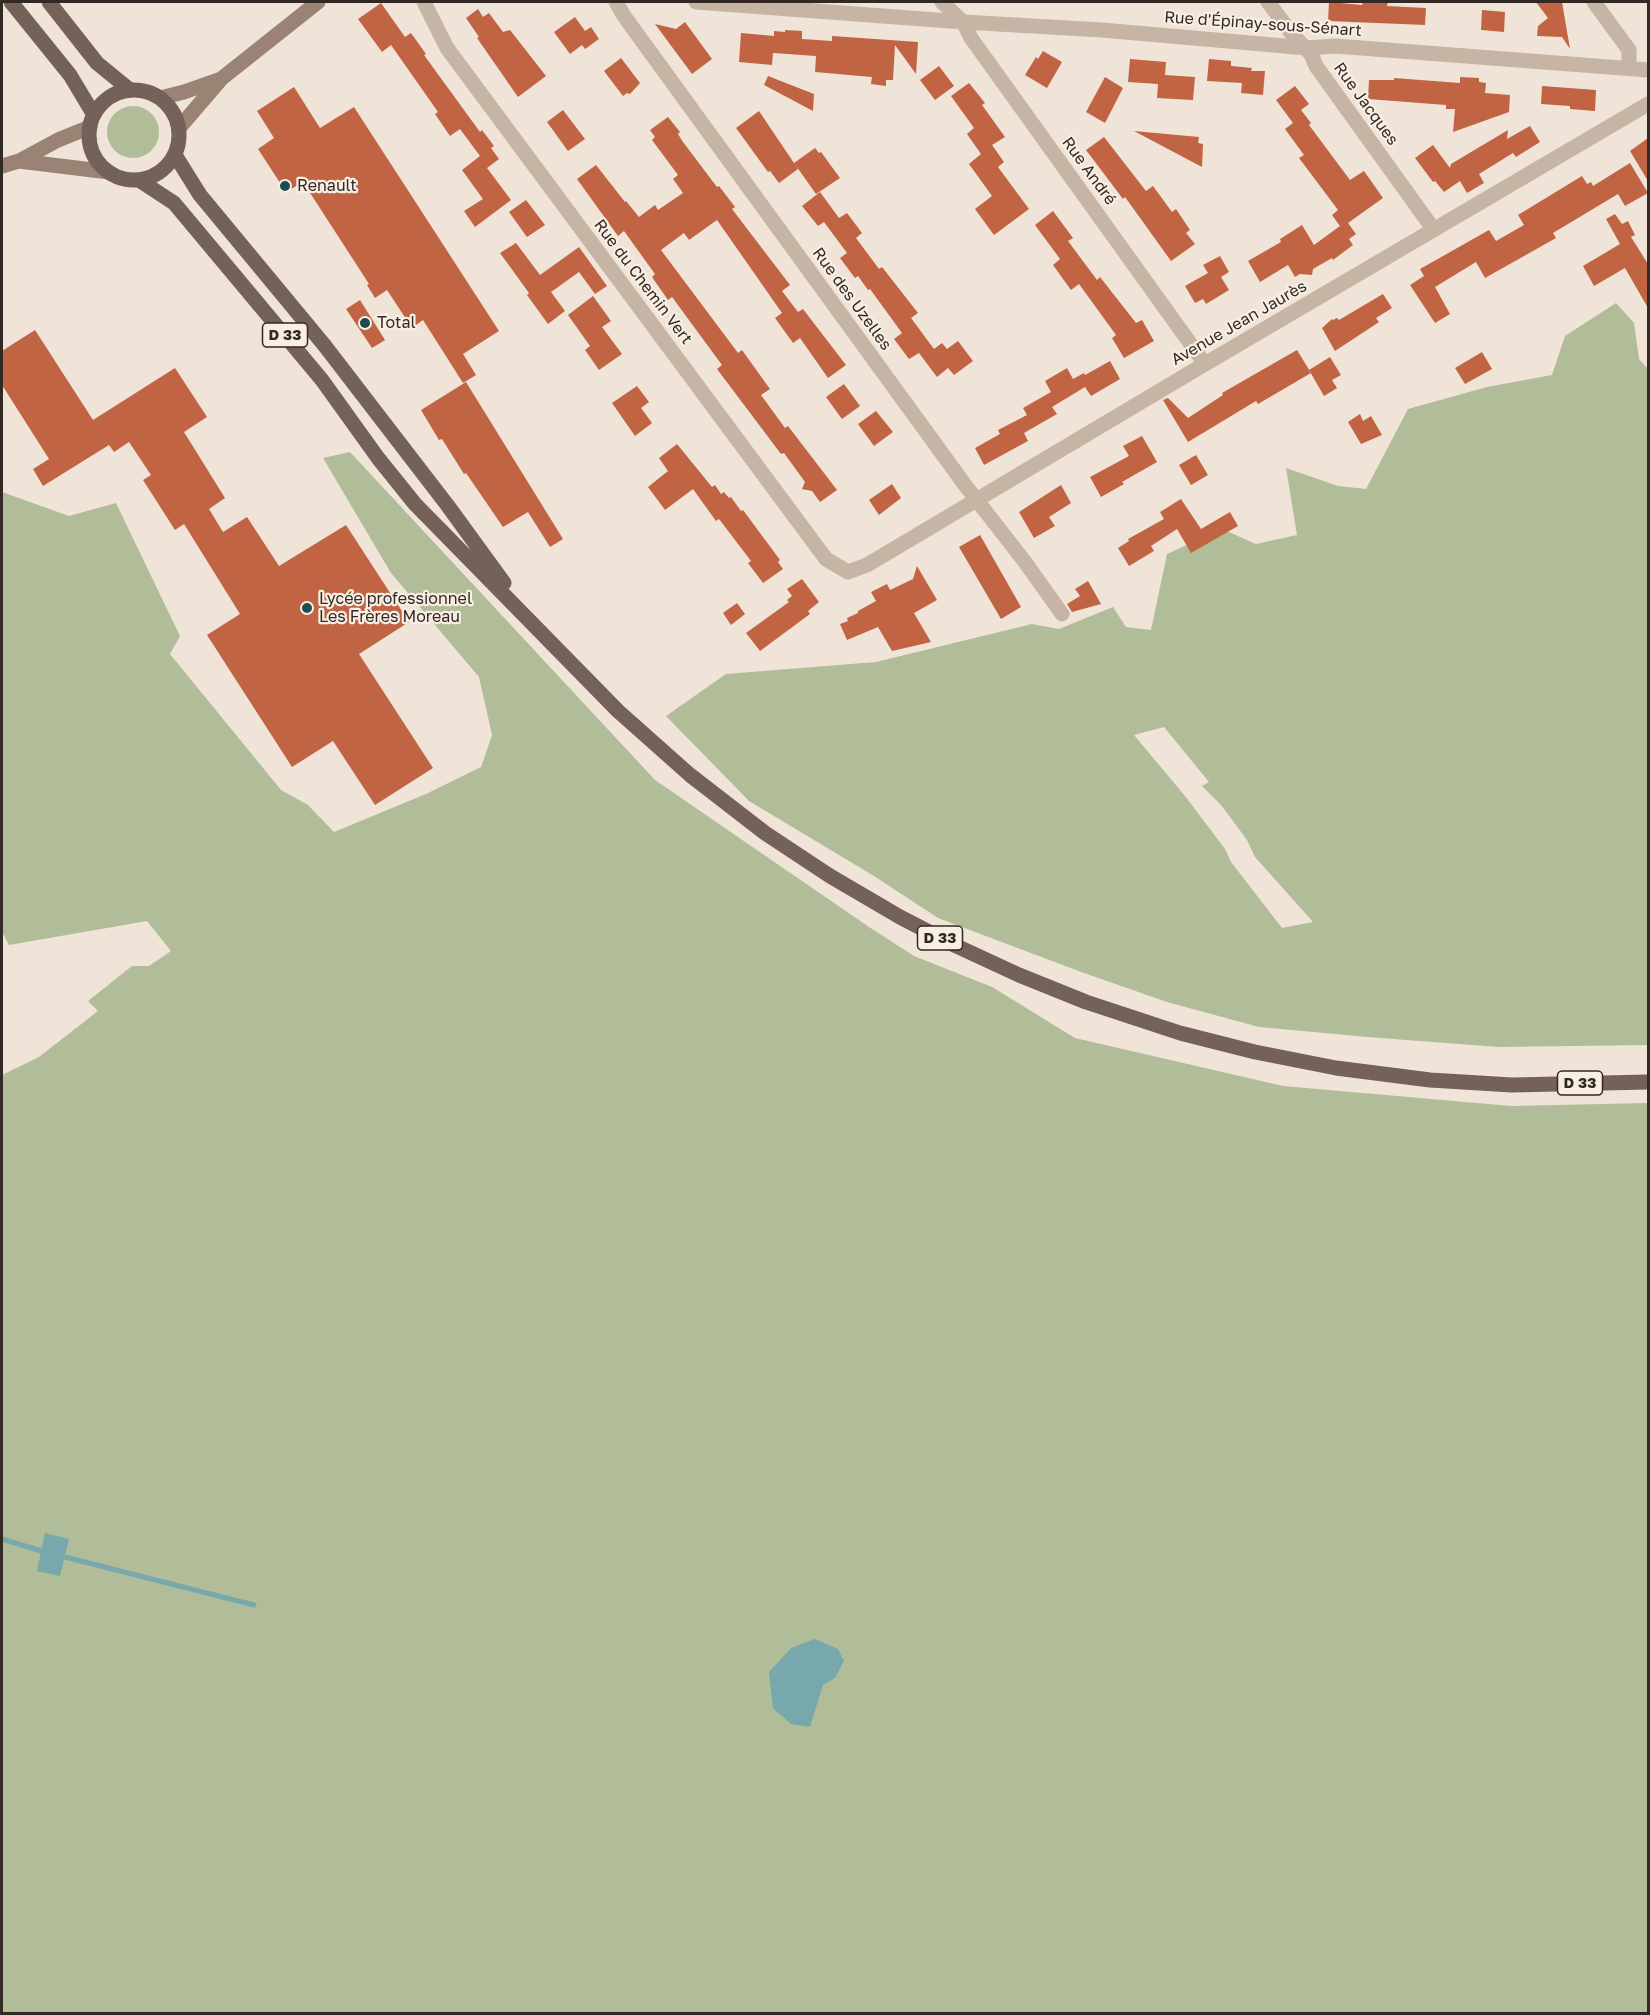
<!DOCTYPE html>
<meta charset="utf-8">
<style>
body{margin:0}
#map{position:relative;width:1650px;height:2015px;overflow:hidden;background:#efe4d7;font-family:"Golos Text",sans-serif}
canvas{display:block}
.frame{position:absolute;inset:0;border:3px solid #322925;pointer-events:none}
</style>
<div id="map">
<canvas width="1650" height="2015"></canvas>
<div class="frame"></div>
</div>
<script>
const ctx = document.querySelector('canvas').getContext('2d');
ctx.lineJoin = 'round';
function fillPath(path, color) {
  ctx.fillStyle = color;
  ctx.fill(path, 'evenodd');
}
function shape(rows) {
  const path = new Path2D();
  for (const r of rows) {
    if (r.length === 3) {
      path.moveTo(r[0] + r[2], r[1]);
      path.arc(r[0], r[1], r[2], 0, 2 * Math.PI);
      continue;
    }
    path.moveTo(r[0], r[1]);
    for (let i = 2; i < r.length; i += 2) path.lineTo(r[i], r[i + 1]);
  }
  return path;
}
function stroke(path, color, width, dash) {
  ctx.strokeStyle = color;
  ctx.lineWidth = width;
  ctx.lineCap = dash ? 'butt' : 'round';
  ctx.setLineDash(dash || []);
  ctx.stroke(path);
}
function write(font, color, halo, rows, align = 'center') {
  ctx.font = font + ' "Golos Text",sans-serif';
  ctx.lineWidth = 4.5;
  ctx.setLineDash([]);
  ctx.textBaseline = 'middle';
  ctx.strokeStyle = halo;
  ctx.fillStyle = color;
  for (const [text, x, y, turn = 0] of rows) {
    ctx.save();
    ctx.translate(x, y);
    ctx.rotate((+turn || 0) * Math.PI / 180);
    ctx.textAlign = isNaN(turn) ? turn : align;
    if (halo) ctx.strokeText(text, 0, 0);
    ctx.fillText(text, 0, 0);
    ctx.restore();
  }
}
fillPath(shape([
 [133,132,26],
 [1616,303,1634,323,1639,359,1648,369,1648,1045,1499,1047,1367,1037,1259,1027,1167,1002,1084,973,938,918,874,876,749,801,666,716,726,674,876,662,1032,624,1059,629,1113,607,1126,627,1151,630,1167,554,1222,529,1256,544,1297,535,1286,468,1338,486,1366,489,1408,409,1487,387,1552,375,1565,336],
 [1164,727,1209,782,1202,786,1221,805,1247,840,1255,857,1313,922,1282,928,1231,862,1225,849,1185,796,1134,735],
 [350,452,655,780,869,927,914,956,992,987,1075,1038,1283,1086,1511,1106,1648,1103,1648,2013,2,2013,2,1075,39,1057,98,1011,88,1001,132,966,149,966,171,951,147,921,9,945,2,932,2,492,69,516,116,503,180,636,170,654,281,790,308,805,334,832,426,794,481,767,492,735,479,677,391,573,323,458]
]), '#b0bd98');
fillPath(shape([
 [45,1533,69,1539,60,1576,37,1571],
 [815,1639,838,1649,844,1661,835,1678,823,1685,810,1727,791,1724,773,1708,769,1672,791,1648]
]), '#77a8ab');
stroke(shape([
 [2,1539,41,1551],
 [65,1557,254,1605]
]), '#77a8ab', 5);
fillPath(shape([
 [1329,2,1362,5,1363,2,1388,2,1387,6,1426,8,1425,25,1328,21],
 [1536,2,1562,2,1570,49,1562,37,1537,36,1538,26,1548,18],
 [381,3,405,37,411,33,426,54,424,55,480,132,482,130,494,146,491,148,499,159,487,168,511,200,475,227,464,211,483,199,462,170,480,156,460,129,450,136,435,114,438,112,391,45,382,52,358,19],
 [478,9,483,17,489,13,503,32,510,30,546,76,518,97,477,38,479,37,466,18],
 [1482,10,1505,12,1504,32,1481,30],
 [575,17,585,31,591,27,599,39,585,49,582,45,570,54,554,32],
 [685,22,712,59,692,74,655,24,676,29],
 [785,30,802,31,802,39,832,41,832,36,918,42,916,74,895,45,893,80,886,80,886,86,871,84,872,77,815,72,816,56,773,53,772,65,739,62,741,33,774,36,774,31,785,32],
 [1043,51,1062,62,1047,88,1025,75,1036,57,1038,59],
 [621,58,640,83,630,94,627,93,623,96,604,71],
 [1130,59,1166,62,1165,75,1195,77,1193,100,1157,98,1158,84,1128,82],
 [1209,59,1231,61,1231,66,1252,68,1251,71,1265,71,1263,95,1241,93,1242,83,1207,81],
 [939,66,954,86,935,100,920,80],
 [768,76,814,94,813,111,764,85],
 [1105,77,1123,88,1105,123,1086,112],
 [1460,77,1479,78,1479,82,1486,83,1485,93,1510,95,1509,112,1453,132,1455,109,1446,109,1446,105,1368,99,1369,80,1394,80,1394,78,1460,83],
 [969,83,985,103,982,105,1005,137,992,145,1004,162,998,167,1029,209,994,235,975,209,992,196,969,164,981,154,967,134,974,128,951,96],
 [1295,86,1309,104,1301,110,1311,123,1309,125,1350,180,1364,171,1383,198,1348,223,1356,234,1349,239,1353,245,1333,260,1332,258,1313,269,1312,275,1300,274,1295,277,1288,265,1260,282,1248,261,1281,242,1280,239,1302,225,1314,245,1340,226,1332,215,1338,210,1299,158,1304,155,1285,129,1293,123,1276,100],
 [1542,86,1596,90,1595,111,1570,109,1570,106,1541,104],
 [294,87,320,128,354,107,499,331,463,354,476,375,463,383,423,320,412,328,387,290,375,298,367,285,369,284,303,182,286,192,258,149,274,138,257,111],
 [563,110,585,139,568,151,547,122],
 [759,111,798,169,779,183,770,171,768,172,736,128],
 [668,117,680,132,678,134,683,142,717,187,719,186,735,207,732,209,790,285,782,291,798,312,803,309,846,365,828,378,800,338,793,343,775,318,782,313,717,220,689,240,684,233,661,250,738,353,742,350,770,389,761,395,785,428,788,426,837,490,820,502,812,491,802,489,805,482,784,453,781,454,717,369,722,365,672,297,668,300,652,277,655,274,624,231,618,236,577,179,596,165,625,202,626,201,639,217,655,205,658,210,683,193,673,179,678,175,652,140,655,137,650,130],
 [1530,126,1540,142,1516,157,1513,153,1479,174,1484,183,1467,193,1460,181,1444,192,1435,181,1433,182,1415,158,1433,145,1450,168,1451,164,1508,130,1507,139],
 [1134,131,1199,137,1198,143,1203,144,1202,167],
 [1104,137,1146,191,1153,186,1172,212,1176,209,1190,230,1186,233,1195,244,1171,261,1125,197,1123,199,1086,150],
 [1648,138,1648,181,1630,151],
 [815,148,819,153,821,152,840,178,816,194,794,163],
 [1630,163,1648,193,1625,206,1618,194,1553,233,1556,238,1485,278,1476,262,1435,287,1450,314,1435,323,1410,285,1424,276,1420,269,1489,230,1496,241,1524,225,1518,215,1582,176,1587,184,1591,182,1593,186],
 [820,192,839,218,847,213,862,233,856,238,879,269,882,267,918,313,911,318,934,349,942,343,947,349,958,341,973,361,954,375,948,368,937,377,919,353,909,359,894,339,902,333,870,289,868,290,858,276,855,278,840,258,847,253,824,222,818,226,802,206],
 [526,200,545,225,527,237,509,212],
 [1053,211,1073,238,1068,241,1097,280,1100,277,1136,323,1142,320,1154,341,1124,358,1112,338,1116,335,1079,284,1071,290,1053,265,1060,259,1035,225],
 [1615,214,1622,224,1628,221,1635,235,1631,237,1648,264,1648,308,1625,268,1594,286,1583,266,1620,244,1606,219],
 [516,243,540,275,579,247,607,286,595,294,579,272,551,292,565,311,548,324,527,295,529,293,500,253],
 [1220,256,1229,272,1221,277,1229,290,1206,304,1203,299,1195,303,1185,286,1208,273,1203,265],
 [1383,294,1392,308,1376,318,1379,322,1335,351,1322,328,1332,319,1333,320,1337,318,1339,320],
 [593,296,611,321,602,327,622,354,599,370,585,350,590,346,568,315],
 [360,300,385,340,372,348,346,309],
 [35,330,93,420,175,368,207,417,184,432,225,498,209,509,223,532,247,517,279,566,346,525,409,622,359,654,433,768,375,805,333,741,292,767,207,635,240,614,184,524,175,530,143,480,151,475,129,442,114,452,109,445,43,486,33,469,49,459,2,385,2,351],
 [1297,350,1311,373,1258,404,1256,401,1188,442,1163,400,1168,398,1188,418,1223,395,1222,393],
 [1482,352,1492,369,1465,384,1455,368],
 [1330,357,1341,375,1332,380,1337,388,1324,396,1309,370],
 [1110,361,1120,379,1091,396,1085,387,1052,407,1057,414,1024,433,1028,441,984,465,975,448,1000,434,998,430,1027,415,1023,408,1051,392,1045,381,1067,368,1073,379,1084,373,1085,375],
 [466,382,563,539,550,547,528,512,503,527,466,473,464,474,442,439,439,440,421,410],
 [844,384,860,406,842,419,826,397],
 [637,386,649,402,641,408,652,423,635,436,612,403],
 [876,411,893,432,874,446,858,424],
 [1360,414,1363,421,1371,416,1382,435,1361,444,1348,422],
 [1142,436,1157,462,1122,482,1124,484,1101,497,1090,477,1129,456,1123,446],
 [677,444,712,487,715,485,721,494,724,492,729,498,731,497,741,511,743,510,780,560,778,562,783,569,763,583,748,563,751,561,719,519,716,521,693,489,665,510,648,487,668,471,659,458],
 [1196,455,1208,475,1191,485,1179,465],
 [892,484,901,498,879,515,869,500],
 [1061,485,1071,503,1049,517,1055,526,1034,538,1019,512],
 [1181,499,1201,529,1230,512,1238,526,1191,553,1177,529,1151,546,1154,551,1129,566,1118,548,1129,541,1128,539,1164,519,1160,512],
 [980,535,1021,607,1001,619,959,547],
 [917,566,937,600,914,613,931,642,892,651,878,627,847,640,840,624,848,621,847,618,858,613,858,611,876,601,871,592,887,584,890,590,913,579],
 [802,579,819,602,808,611,810,614,760,651,746,633,789,602,787,600,792,596,787,589],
 [1088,581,1101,604,1072,612,1067,604,1080,596,1075,589],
 [737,603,745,614,731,625,723,613]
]), '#c16443');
stroke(shape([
 [424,2,447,48,826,559,848,572,867,565,1205,364,1648,104],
 [616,2,624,16,965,485,1025,562,1062,614],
 [696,2,963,22,1102,30,1307,48,1335,46,1648,70],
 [942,2,963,22,971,38,1205,364],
 [1268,2,1292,34,1311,54,1316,66,1434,230],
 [1594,2,1629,50,1629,68]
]), '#c6b4a4', 15);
stroke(shape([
 [160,98,184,92,221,79],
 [179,128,221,79,318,2],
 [19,161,109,172],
 [2,166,19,161,58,140,90,127]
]), '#9a8375', 15);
stroke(shape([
 [11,2,70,75,94,115],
 [49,2,97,63,130,90],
 [134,135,45],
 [175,155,200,195,325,346,448,506,504,583],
 [139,180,174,203,322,380,378,458,415,504,618,711,690,775,765,833,830,876,900,917,952,944,1019,975,1086,1002,1180,1033,1255,1052,1336,1068,1430,1080,1512,1085,1648,1082]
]), '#746157', 15);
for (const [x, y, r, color] of [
 [285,186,6,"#1d4d51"],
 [365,323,6,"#1d4d51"],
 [307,608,6,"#1d4d51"]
]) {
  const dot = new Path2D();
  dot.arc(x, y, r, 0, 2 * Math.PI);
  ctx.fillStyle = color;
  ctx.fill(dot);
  stroke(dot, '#f8eee3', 2);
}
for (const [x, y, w] of [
 [285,335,45],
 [940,938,45],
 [1580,1083,45]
]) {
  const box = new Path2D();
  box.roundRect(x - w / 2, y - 12, w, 24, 4.5);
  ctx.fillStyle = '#f8eee3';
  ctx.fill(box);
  stroke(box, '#322925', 1.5);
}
write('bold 15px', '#322925', null, [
 ["D 33",285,335],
 ["D 33",940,938],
 ["D 33",1580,1083]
]);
write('16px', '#322925', '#f8eee3', [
 ["Rue d'Épinay-sous-Sénart",1263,24,4],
 ["Rue Jacques",1366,104,54],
 ["Rue André",1089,171,54],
 ["Rue du Chemin Vert",643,282,53],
 ["Rue des Uzelles",852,299,54],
 ["Avenue Jean Jaurès",1239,323,-30]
]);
write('16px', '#322925', '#f8eee3', [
 ["Renault",297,186],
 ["Total",377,323],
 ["Lycée professionnel",319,599],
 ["Les Frères Moreau",319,617]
], 'left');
</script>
